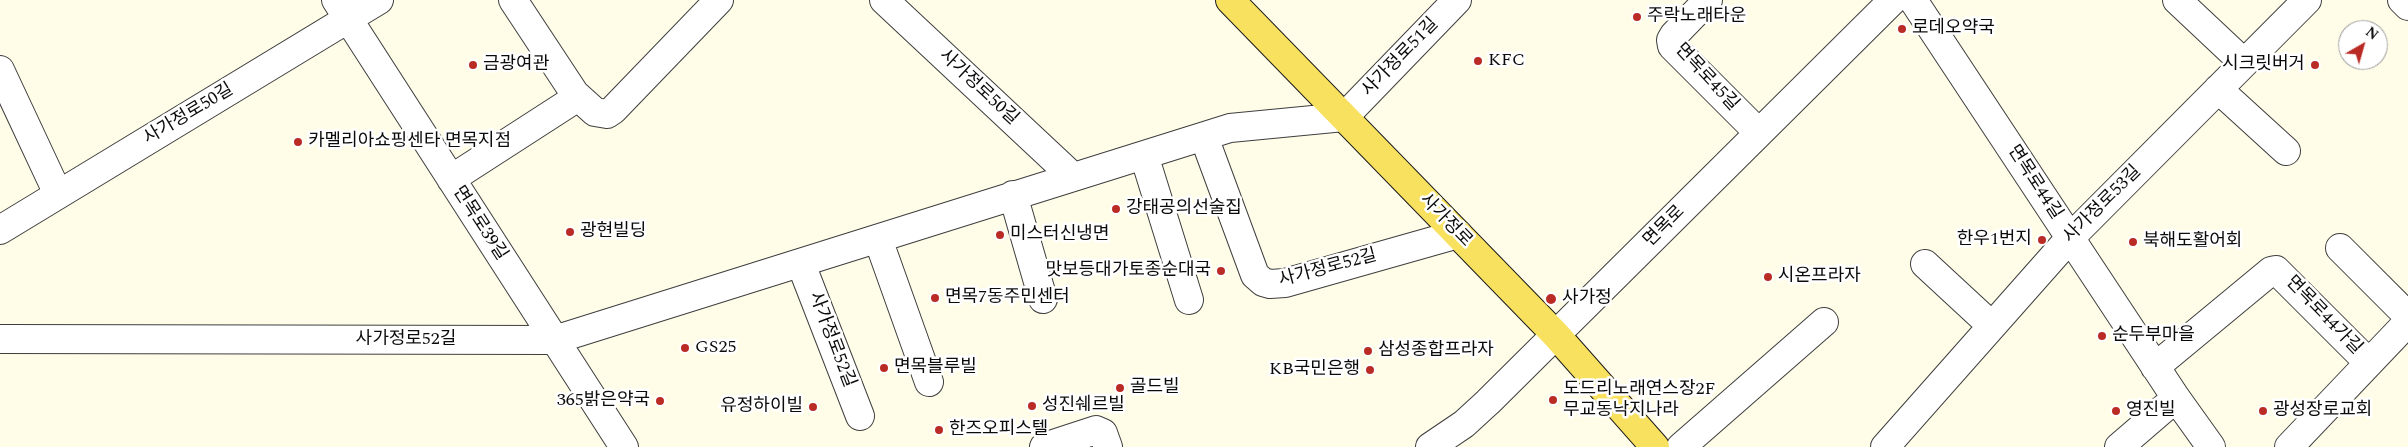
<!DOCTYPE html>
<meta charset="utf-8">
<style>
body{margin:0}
#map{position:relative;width:2408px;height:447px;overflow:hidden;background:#fffde8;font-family:Spectral,serif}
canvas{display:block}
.north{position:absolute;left:2338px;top:20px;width:50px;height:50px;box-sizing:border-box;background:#fff;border:1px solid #9d9d9d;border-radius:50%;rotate:38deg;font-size:14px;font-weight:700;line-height:20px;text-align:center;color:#0b0b0b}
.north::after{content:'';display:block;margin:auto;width:18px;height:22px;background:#b92b24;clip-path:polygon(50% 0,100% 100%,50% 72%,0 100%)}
</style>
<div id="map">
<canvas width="2408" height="447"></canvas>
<div class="north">N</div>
</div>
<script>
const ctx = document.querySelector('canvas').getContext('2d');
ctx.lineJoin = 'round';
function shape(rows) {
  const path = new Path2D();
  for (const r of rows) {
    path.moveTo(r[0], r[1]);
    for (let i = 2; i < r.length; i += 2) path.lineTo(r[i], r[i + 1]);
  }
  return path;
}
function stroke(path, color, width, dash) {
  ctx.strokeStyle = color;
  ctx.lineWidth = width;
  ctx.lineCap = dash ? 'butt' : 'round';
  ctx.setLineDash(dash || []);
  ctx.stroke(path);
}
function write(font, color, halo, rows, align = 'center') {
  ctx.font = font + ' Spectral,"Noto Sans KR",serif';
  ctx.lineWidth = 5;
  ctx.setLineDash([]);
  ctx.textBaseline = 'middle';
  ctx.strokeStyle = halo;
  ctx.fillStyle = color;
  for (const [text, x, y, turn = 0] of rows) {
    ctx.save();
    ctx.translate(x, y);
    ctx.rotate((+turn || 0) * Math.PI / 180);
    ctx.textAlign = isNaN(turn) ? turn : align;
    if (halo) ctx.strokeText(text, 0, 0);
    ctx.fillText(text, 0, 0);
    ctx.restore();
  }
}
const minor = shape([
 [336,0,624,447],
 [513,0,575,94,595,112,607,114,613,110,719,0],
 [884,0,1072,176],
 [1708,0,1674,35,1671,40,1672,46,1759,133],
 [1913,0,2176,398,2211,447],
 [2177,0,2244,63],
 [2402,0,2408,6],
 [0,70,58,194],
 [2218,89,2286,151],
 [1204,137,1255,275,1263,282,1270,284,1285,283,1458,234],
 [1144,155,1189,300],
 [451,179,578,97],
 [1013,195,1043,299],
 [0,230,379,0],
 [878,239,929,382],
 [2340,248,2408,316],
 [801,264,860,416],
 [1925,264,1992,326],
 [0,339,554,340,1230,128,1344,117,1457,0],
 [2155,367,2271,271,2276,270,2369,363],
 [1044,447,1096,430,1103,433,1108,447],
 [1430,447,1464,424,1488,402,1893,0],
 [1681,447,1824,322],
 [1885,447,2070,238,2307,0],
 [2119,447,2176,398],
 [2289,447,2408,322]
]);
const major = shape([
 [1230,0,1556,335,1655,447]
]);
stroke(minor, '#3e3e3e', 30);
stroke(major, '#1c1c1c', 30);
stroke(minor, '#fff', 28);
stroke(major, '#f8e15f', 28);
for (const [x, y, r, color] of [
 [1637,17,5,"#b92b24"],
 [1902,29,5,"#b92b24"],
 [1478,61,5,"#b92b24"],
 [473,65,5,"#b92b24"],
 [2315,65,5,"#b92b24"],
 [298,142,5,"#b92b24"],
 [1116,209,5,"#b92b24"],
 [570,232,5,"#b92b24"],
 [1000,235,5,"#b92b24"],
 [2042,240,5,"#b92b24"],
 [2133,242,5,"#b92b24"],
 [1221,271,5,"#b92b24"],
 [1768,277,5,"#b92b24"],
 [935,298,5,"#b92b24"],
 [1551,299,6,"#b92b24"],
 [2102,336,5,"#b92b24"],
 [685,348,5,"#b92b24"],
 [1368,351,5,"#b92b24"],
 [884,368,5,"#b92b24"],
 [1370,370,5,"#b92b24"],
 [1120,388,5,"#b92b24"],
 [1553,400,5,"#b92b24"],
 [660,401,5,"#b92b24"],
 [1032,406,5,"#b92b24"],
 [813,407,5,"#b92b24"],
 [2116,411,5,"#b92b24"],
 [2263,411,5,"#b92b24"],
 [939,430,5,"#b92b24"]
]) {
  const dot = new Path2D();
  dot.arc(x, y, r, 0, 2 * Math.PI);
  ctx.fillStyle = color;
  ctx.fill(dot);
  stroke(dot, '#fff', 2);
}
write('18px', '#0b0b0b', '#fff', [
 ["주락노래타운",1647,17],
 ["로데오약국",1912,29],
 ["KFC",1488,61],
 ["금광여관",483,65],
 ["시크릿버거",2305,65,"right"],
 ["카멜리아쇼핑센타 면목지점",308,142],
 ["강태공의선술집",1126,209],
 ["광현빌딩",580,232],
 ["미스터신냉면",1010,235],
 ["한우1번지",2032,240,"right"],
 ["북해도활어회",2143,242],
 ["맛보등대가토종순대국",1211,271,"right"],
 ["시온프라자",1778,277],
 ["면목7동주민센터",945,298],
 ["사가정",1562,299],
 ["순두부마을",2112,336],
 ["GS25",695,348],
 ["삼성종합프라자",1378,351],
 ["면목블루빌",894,368],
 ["KB국민은행",1360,370,"right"],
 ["골드빌",1130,388],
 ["도드리노래연스장2F",1563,390],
 ["무교동낙지나라",1563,411],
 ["365밝은약국",650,401,"right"],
 ["성진쉐르빌",1042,406],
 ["유정하이빌",803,407,"right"],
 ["영진빌",2126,411],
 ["광성장로교회",2273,411],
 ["한즈오피스텔",949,430]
], 'left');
write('18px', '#0b0b0b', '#fff', [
 ["사가정로51길",1401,58,-46],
 ["면목로45길",1706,78,47],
 ["사가정로50길",978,88,43],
 ["사가정로50길",189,115,-31],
 ["면목로44길",2034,183,57],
 ["사가정로53길",2103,205,-45],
 ["사가정로",1445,221,46],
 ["면목로39길",479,224,57],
 ["면목로",1665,227,-45],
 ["사가정로52길",1328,269,-15],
 ["면목로44가길",2323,316,46],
 ["사가정로52길",406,340],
 ["사가정로52길",831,340,69]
]);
</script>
